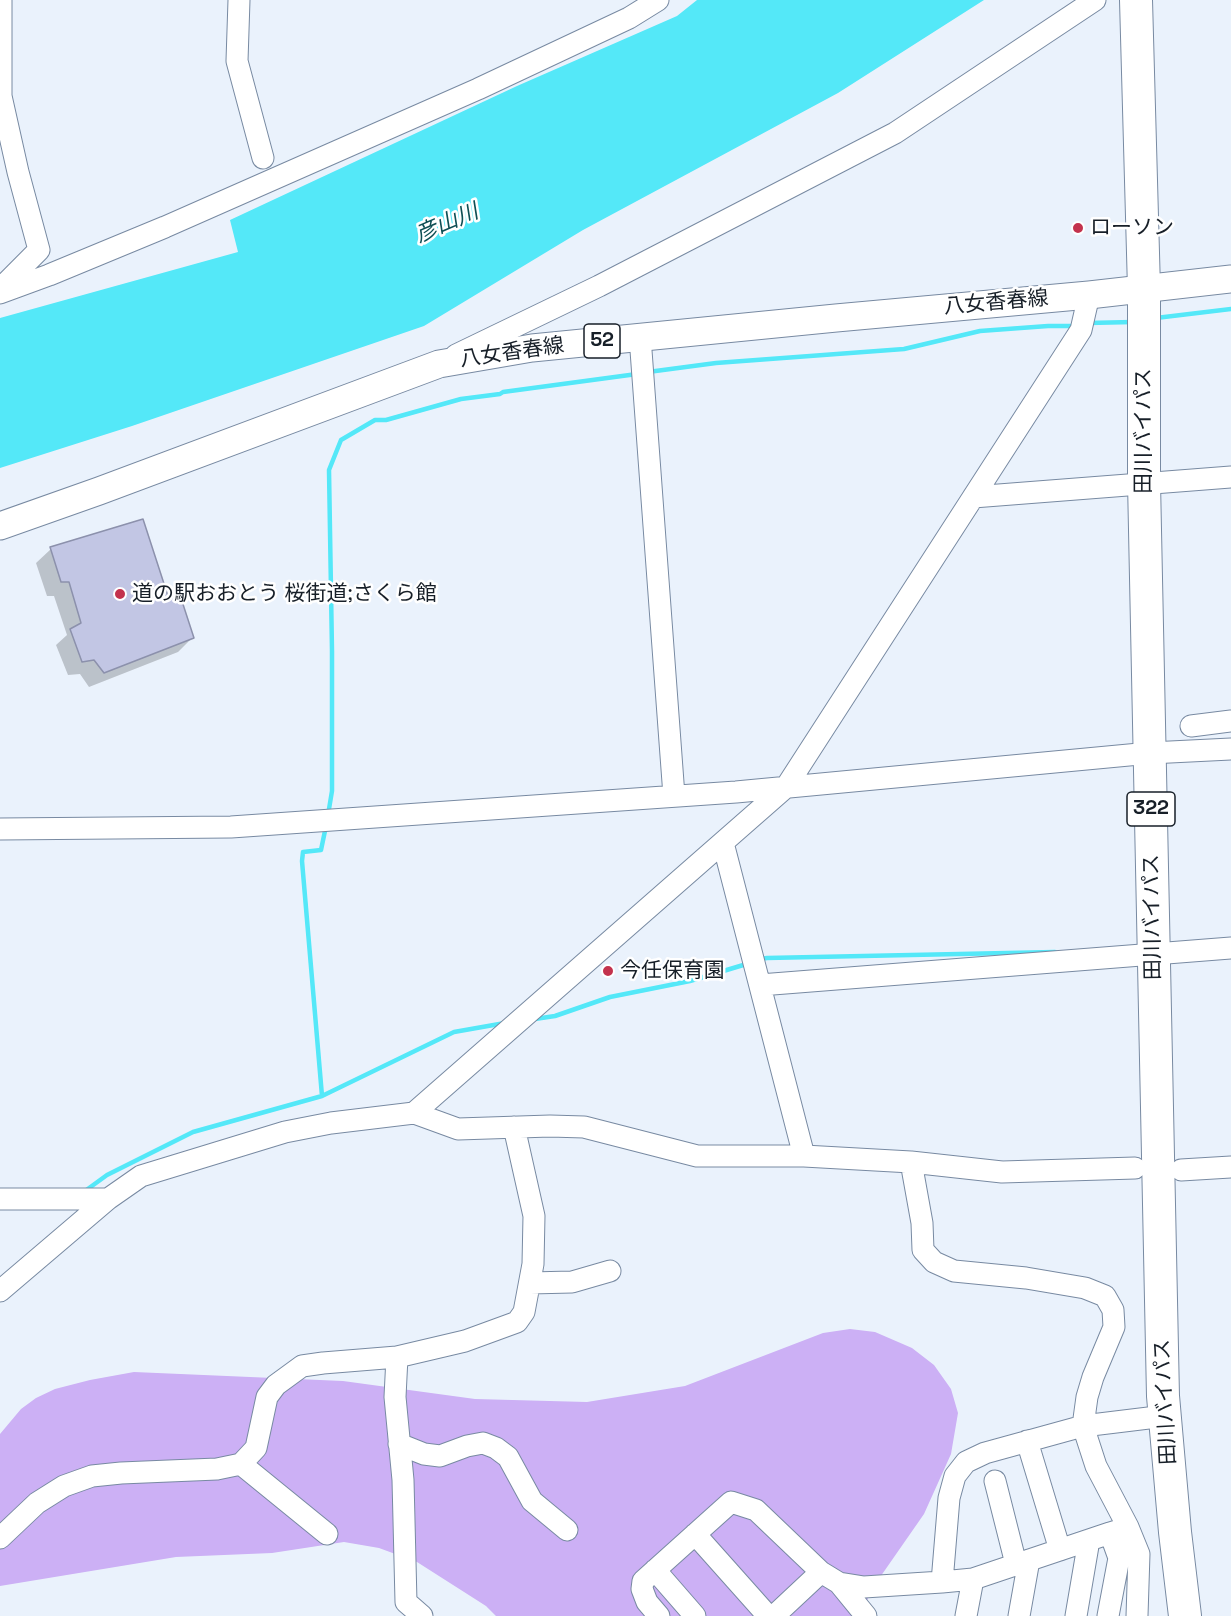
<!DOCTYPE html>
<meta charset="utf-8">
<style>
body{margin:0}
canvas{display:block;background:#eaf2fc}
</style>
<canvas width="1231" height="1616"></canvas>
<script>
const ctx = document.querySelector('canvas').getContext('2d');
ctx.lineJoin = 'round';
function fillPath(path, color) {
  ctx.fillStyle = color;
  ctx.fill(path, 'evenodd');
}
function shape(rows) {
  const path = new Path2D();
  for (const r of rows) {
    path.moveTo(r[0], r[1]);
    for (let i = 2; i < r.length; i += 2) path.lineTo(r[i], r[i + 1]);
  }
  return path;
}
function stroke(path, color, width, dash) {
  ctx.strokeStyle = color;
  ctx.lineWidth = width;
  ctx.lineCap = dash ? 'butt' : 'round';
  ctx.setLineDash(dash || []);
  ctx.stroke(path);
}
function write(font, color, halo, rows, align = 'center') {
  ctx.font = font + ' "Space Grotesk","Noto Sans JP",sans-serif';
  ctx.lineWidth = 5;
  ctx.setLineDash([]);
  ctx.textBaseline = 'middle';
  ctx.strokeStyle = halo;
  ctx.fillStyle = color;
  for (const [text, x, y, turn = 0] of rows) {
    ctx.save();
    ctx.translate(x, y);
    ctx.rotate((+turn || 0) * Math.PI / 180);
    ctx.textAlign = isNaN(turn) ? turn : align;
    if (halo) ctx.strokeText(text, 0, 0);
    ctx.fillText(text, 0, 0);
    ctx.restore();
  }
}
fillPath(shape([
 [850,1329,875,1332,912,1348,934,1365,951,1389,958,1413,951,1454,924,1514,876,1583,859,1616,496,1616,486,1606,417,1562,379,1548,344,1542,272,1553,176,1557,0,1586,0,1434,21,1409,36,1398,55,1389,90,1380,134,1372,343,1381,475,1399,587,1402,685,1386,823,1333]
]), '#ccb0f5');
fillPath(shape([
 [697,0,984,0,838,93,583,230,424,326,132,426,0,468,0,318,238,252,230,220,517,86,677,16]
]), '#54e8f8');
fillPath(shape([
 [51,549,167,598,192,638,178,652,89,687,80,674,68,675,56,645,67,635,54,596,47,596,36,563]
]), '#0003');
stroke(shape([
 [1156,318,1231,309],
 [1088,323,1133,322],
 [648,372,716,363,904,349,980,331,1048,326,1077,326],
 [328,815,332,791,332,651,329,470,341,440,375,420,386,420,461,399,500,394,503,392,637,374],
 [760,959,767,958,1055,952],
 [535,1019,555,1016,610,997,690,981,750,963],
 [322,1096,302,861,303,852,321,850,326,826],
 [85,1191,107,1175,193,1132,322,1096,454,1032,505,1023]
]), '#54e8f8', 4.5);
const building = shape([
 [143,519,168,596,179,592,194,638,104,673,94,660,82,662,70,629,81,623,69,582,61,582,50,547,143,519]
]);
fillPath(building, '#c2c6e4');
stroke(building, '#8c91ac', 1.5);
const minor = shape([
 [239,0,237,61,263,158],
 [0,289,39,250,18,172,1,96,1,0],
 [0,293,49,275,165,227,478,89,629,18,658,0],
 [640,337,674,796],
 [456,355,599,286,895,133,1095,0],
 [973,497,1231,477],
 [1191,726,1231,721],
 [0,829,231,827,736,792,1150,753,1231,749],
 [723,843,804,1156],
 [760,985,1231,948],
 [414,1113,786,787,1081,330,1089,295],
 [911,1162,922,1223,923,1250,934,1262,954,1271,1026,1278,1085,1288,1105,1296,1113,1310,1114,1327,1093,1377,1087,1397,1083,1426,1096,1466,1128,1527,1139,1554,1137,1616],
 [1181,1170,1231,1167],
 [0,1199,108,1199],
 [530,1283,572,1282,610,1271],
 [0,1291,108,1199,141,1176,285,1132,331,1123,414,1113,458,1129,550,1126,584,1127,697,1156,804,1156,911,1162,1002,1172,1135,1168],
 [397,1357,465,1341,517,1322,524,1312,533,1264,534,1216,514,1127],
 [1027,1441,1060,1550],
 [399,1444,424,1454,440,1456,467,1446,483,1443,496,1448,508,1457,532,1501,567,1530],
 [241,1464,327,1534],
 [995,1481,1016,1564],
 [695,1534,768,1616],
 [0,1538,37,1503,64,1486,92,1476,121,1473,217,1469,241,1464,256,1448,267,1397,276,1385,302,1366,323,1363,397,1357,395,1397,403,1480,406,1602,422,1616],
 [655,1570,695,1616],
 [942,1582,973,1579,1110,1533],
 [839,1583,866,1616],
 [659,1616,647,1602,642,1589,643,1581,731,1502,756,1510,821,1572,839,1583,864,1587,942,1582,949,1498,955,1476,966,1462,985,1453,1083,1426,1165,1416],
 [774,1616,821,1572],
 [966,1616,973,1579],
 [1019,1616,1029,1560],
 [1076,1616,1089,1540],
 [1108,1616,1119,1558,1110,1533,1123,1529]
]);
const major = shape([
 [0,526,99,491,439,364,532,348,836,318,1089,295,1231,279]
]);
const highway = shape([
 [1136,0,1144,289,1144,482,1163,1396,1175,1532,1185,1616]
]);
stroke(minor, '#788aa2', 23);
stroke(major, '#788aa2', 29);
stroke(highway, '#788aa2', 34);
stroke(minor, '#fff', 21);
stroke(major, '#fff', 27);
stroke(highway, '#fff', 32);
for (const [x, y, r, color] of [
 [1078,228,6,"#c3324d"],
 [120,594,6,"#c3324d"],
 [608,971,6,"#c3324d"]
]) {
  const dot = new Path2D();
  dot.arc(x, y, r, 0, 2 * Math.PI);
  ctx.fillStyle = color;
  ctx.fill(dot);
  stroke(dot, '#fff', 2);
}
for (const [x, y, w] of [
 [602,341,36],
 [1151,809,48]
]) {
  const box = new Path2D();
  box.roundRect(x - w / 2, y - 17, w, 34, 4.5);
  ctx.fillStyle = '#fff';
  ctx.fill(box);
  stroke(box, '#171f28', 1.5);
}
write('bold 20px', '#171f28', null, [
 ["52",602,341],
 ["322",1151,809]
]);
write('21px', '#171f28', '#fff', [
 ["ローソン",1090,228],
 ["道の駅おおとう 桜街道;さくら館",132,594],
 ["今任保育園",620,971]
], 'left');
write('21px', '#171f28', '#fff', [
 ["八女香春線",996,303,-5],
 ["八女香春線",512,353,-8],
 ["田川バイパス",1144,431,-90],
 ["田川バイパス",1153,917,-91],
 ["田川バイパス",1166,1402,-93]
]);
write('italic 22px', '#0e4f55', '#fff', [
 ["彦山川",447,224,-23]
]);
</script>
